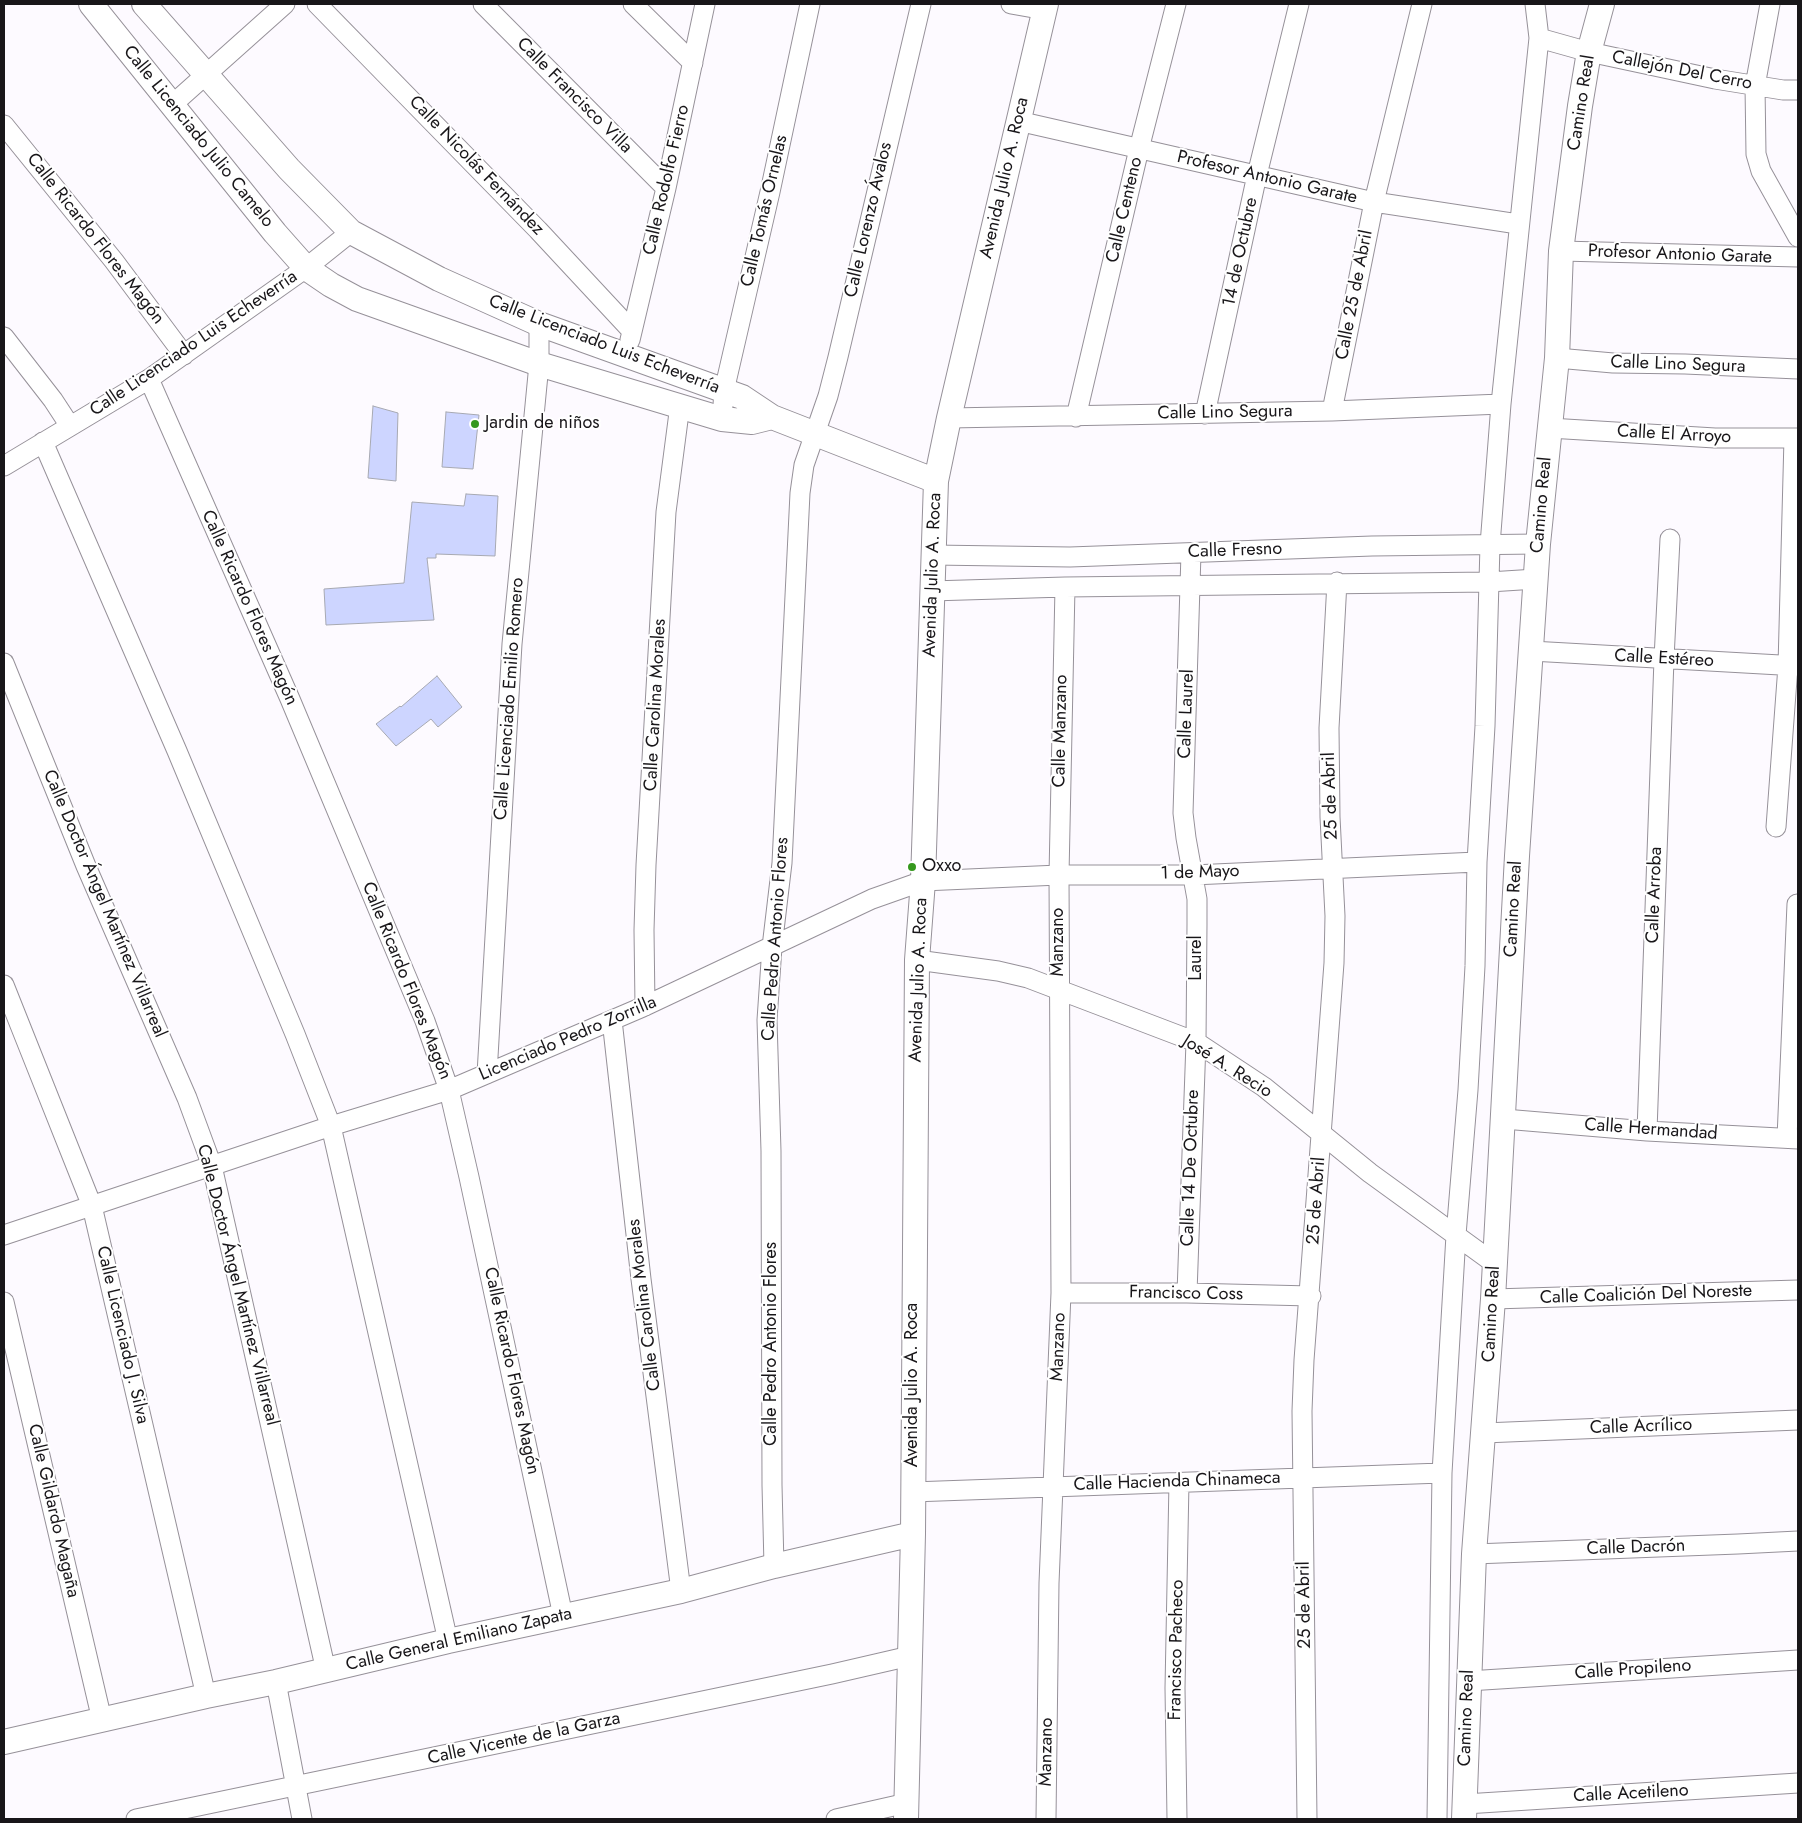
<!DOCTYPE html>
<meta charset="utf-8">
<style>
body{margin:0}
#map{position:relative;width:1802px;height:1823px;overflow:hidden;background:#fdfaff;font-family:Jost,sans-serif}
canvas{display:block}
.frame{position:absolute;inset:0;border:5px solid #181619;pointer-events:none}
</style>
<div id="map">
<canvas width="1802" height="1823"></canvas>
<div class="frame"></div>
</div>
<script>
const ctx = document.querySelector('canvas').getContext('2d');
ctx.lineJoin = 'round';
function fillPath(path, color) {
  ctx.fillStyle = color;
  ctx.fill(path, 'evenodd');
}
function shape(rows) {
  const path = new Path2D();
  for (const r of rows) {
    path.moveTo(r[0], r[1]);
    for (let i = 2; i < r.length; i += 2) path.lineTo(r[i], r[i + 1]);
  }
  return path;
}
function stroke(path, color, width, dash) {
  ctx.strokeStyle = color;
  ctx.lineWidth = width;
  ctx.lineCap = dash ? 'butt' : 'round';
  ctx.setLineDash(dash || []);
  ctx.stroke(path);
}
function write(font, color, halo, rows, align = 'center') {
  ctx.font = font + ' Jost,sans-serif';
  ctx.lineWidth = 4;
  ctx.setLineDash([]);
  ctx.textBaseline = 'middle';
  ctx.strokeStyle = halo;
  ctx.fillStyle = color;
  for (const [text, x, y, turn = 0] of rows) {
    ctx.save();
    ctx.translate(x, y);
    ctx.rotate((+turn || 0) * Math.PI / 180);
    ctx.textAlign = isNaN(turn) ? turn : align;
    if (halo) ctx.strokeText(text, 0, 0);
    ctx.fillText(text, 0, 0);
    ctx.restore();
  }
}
const building = shape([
 [373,406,398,413,396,481,368,478,373,406],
 [446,412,479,415,473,469,442,467,446,412],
 [466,494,498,496,495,556,436,554,436,558,427,558,434,620,326,625,324,589,404,583,412,502,464,506,466,494],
 [437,676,462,707,438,727,431,719,396,746,376,724,400,706,401,707,437,676]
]);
fillPath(building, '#cdd5ff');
stroke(building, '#a7a9b2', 1);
const minor = shape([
 [317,4,538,230,632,331],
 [483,4,666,188],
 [633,4,693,63],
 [1011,4,1045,10],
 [1770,4,1755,86,1756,154,1761,171,1798,237],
 [1539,38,1589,52,1715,79,1783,90,1798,90],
 [173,104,285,4],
 [1018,121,1374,202,1518,224],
 [4,125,114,261,184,355],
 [1561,251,1798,257],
 [4,337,53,400,70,426],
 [630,340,666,188,705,4],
 [1557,358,1613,363,1685,364,1798,369],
 [149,379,290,699,425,1021,449,1090,469,1177,563,1616],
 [1332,411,1374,202,1422,4],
 [1205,414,1257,175,1299,4],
 [1076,417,1139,149,1176,4],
 [949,418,1332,411,1501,404],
 [722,419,724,391,770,192,810,4],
 [1549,428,1715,438,1798,438],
 [43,442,177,751,295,1034,331,1126,448,1641],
 [4,466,149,379,306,268,351,232],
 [933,555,1070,557,1372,546,1538,544],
 [931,591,1065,587,1489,582,1536,579],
 [1531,651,1798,666],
 [4,663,86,866,187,1098,212,1166,326,1671],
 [1776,827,1788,666,1794,438],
 [917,960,998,971,1028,978,1196,1042,1264,1087,1370,1173,1494,1263],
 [4,985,92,1206,206,1696],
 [645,1006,644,930,646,865,666,512,680,405],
 [612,1020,641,1279,681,1591],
 [487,1074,512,644,539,364,539,324],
 [1504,1119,1647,1131,1798,1139],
 [1647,1131,1664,659,1670,539],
 [1787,1138,1797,904],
 [4,1235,331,1126,449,1090,645,1006,872,899,923,881,1059,875,1193,875,1477,862],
 [1061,1293,1187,1293,1311,1296],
 [1187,1293,1196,1042,1197,924,1197,899,1186,838,1183,813,1191,553],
 [1493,1299,1798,1290],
 [4,1302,102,1720],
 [1484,1433,1798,1420],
 [912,1492,1442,1473],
 [1474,1554,1738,1544,1798,1541],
 [774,1566,772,1485,771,1151,767,1020,772,947,782,863,800,493,804,465,828,396,838,357,921,4],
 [1468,1681,1798,1660],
 [276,1682,302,1819],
 [1465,1804,1798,1783],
 [136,1819,832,1674,910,1656],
 [836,1819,907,1803],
 [1046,1819,1049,1583,1061,1293,1059,875,1065,587],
 [1177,1819,1175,1688,1179,1482],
 [1307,1819,1302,1411,1304,1360,1334,963,1335,916,1330,817,1329,728,1337,582],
 [1437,1819,1442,1473,1456,1235,1468,1090,1475,966,1477,862,1485,726,1490,545,1501,404,1539,38,1535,4]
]);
const tertiary = shape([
 [91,4,275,233,306,268,331,285,357,299,539,364,722,419,752,422,772,417],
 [144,4,289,169,351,232,439,279,539,324,742,397,772,417,936,481],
 [4,1742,206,1696,276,1682,448,1641,681,1591,774,1566,913,1534],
 [906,1819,913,1534,917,960,923,881,936,481,949,418,1046,4],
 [1464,1819,1474,1554,1493,1299,1517,856,1538,544,1557,358,1561,251,1580,106,1589,52,1602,4]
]);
stroke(minor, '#969199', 21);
stroke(tertiary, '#969199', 26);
stroke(minor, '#fff', 19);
stroke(tertiary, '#fff', 24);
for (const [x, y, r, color] of [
 [475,424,5,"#35981d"],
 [912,867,5,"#35981d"]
]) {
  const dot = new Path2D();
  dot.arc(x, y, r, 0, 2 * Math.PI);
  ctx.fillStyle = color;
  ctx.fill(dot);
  stroke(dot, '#fff', 2);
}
write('18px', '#181619', '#fff', [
 ["Callejón Del Cerro",1682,71,11],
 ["Calle Francisco Villa",574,96,45],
 ["Camino Real",1582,103,-81],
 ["Calle Licenciado Julio Camelo",198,137,51],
 ["Calle Nicolás Fernández",476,166,46],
 ["Avenida Julio A. Roca",1005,178,-77],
 ["Profesor Antonio Garate",1267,178,13],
 ["Calle Rodolfo Fierro",667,180,-77],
 ["Calle Centeno",1125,210,-77],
 ["Calle Tomás Ornelas",765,211,-77],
 ["Calle Lorenzo Ávalos",869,220,-77],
 ["Calle Ricardo Flores Magón",95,239,52],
 ["14 de Octubre",1241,252,-78],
 ["Profesor Antonio Garate",1680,255,2],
 ["Calle 25 de Abril",1355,295,-79],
 ["Calle Licenciado Luis Echeverría",194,344,-34],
 ["Calle Licenciado Luis Echeverría",604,345,21],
 ["Calle Lino Segura",1678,365,2],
 ["Calle Lino Segura",1225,413,-1],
 ["Calle El Arroyo",1674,435,3],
 ["Camino Real",1542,505,-85],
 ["Calle Fresno",1235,551,-2],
 ["Avenida Julio A. Roca",933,575,-88],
 ["Calle Ricardo Flores Magón",249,608,66],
 ["Calle Estéreo",1664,659,3],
 ["Calle Licenciado Emilio Romero",510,699,-86],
 ["Calle Carolina Morales",656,705,-87],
 ["Calle Laurel",1187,714,-88],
 ["Calle Manzano",1061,731,-89],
 ["25 de Abril",1331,796,-92],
 ["1 de Mayo",1200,873,-2],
 ["Calle Arroba",1655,895,-88],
 ["Calle Doctor Ángel Martínez Villarreal",104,904,67],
 ["Camino Real",1514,909,-87],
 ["Calle Pedro Antonio Flores",776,939,-86],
 ["Manzano",1059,942,-90],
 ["Laurel",1197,958,-90],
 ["Avenida Julio A. Roca",919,980,-88],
 ["Calle Ricardo Flores Magón",406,981,68],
 ["Licenciado Pedro Zorrilla",568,1039,-23],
 ["José A. Recio",1227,1067,32],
 ["Calle Hermandad",1651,1130,4],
 ["Calle 14 De Octubre",1191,1168,-88],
 ["25 de Abril",1317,1201,-86],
 ["Calle Doctor Ángel Martínez Villarreal",237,1285,76],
 ["Francisco Coss",1186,1294,1],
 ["Calle Coalición Del Noreste",1646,1295,-2],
 ["Calle Carolina Morales",645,1305,-97],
 ["Camino Real",1492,1314,-87],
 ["Calle Licenciado J. Silva",122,1335,77],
 ["Calle Pedro Antonio Flores",772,1344,-90],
 ["Manzano",1059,1347,-88],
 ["Calle Ricardo Flores Magón",511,1371,78],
 ["Avenida Julio A. Roca",913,1385,-90],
 ["Calle Acrílico",1641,1427,-2],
 ["Calle Hacienda Chinameca",1177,1482,-2],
 ["Calle Gildardo Magaña",53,1511,77],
 ["Calle Dacrón",1636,1548,-2],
 ["25 de Abril",1305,1605,-91],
 ["Calle General Emiliano Zapata",459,1640,-13],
 ["Francisco Pacheco",1177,1650,-89],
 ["Calle Propileno",1633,1670,-4],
 ["Camino Real",1467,1718,-88],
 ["Calle Vicente de la Garza",524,1739,-12],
 ["Manzano",1047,1752,-89],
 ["Calle Acetileno",1631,1794,-3]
]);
write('18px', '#181619', '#fff', [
 ["Jardin de niños",485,424],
 ["Oxxo",922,867]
], 'left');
</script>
